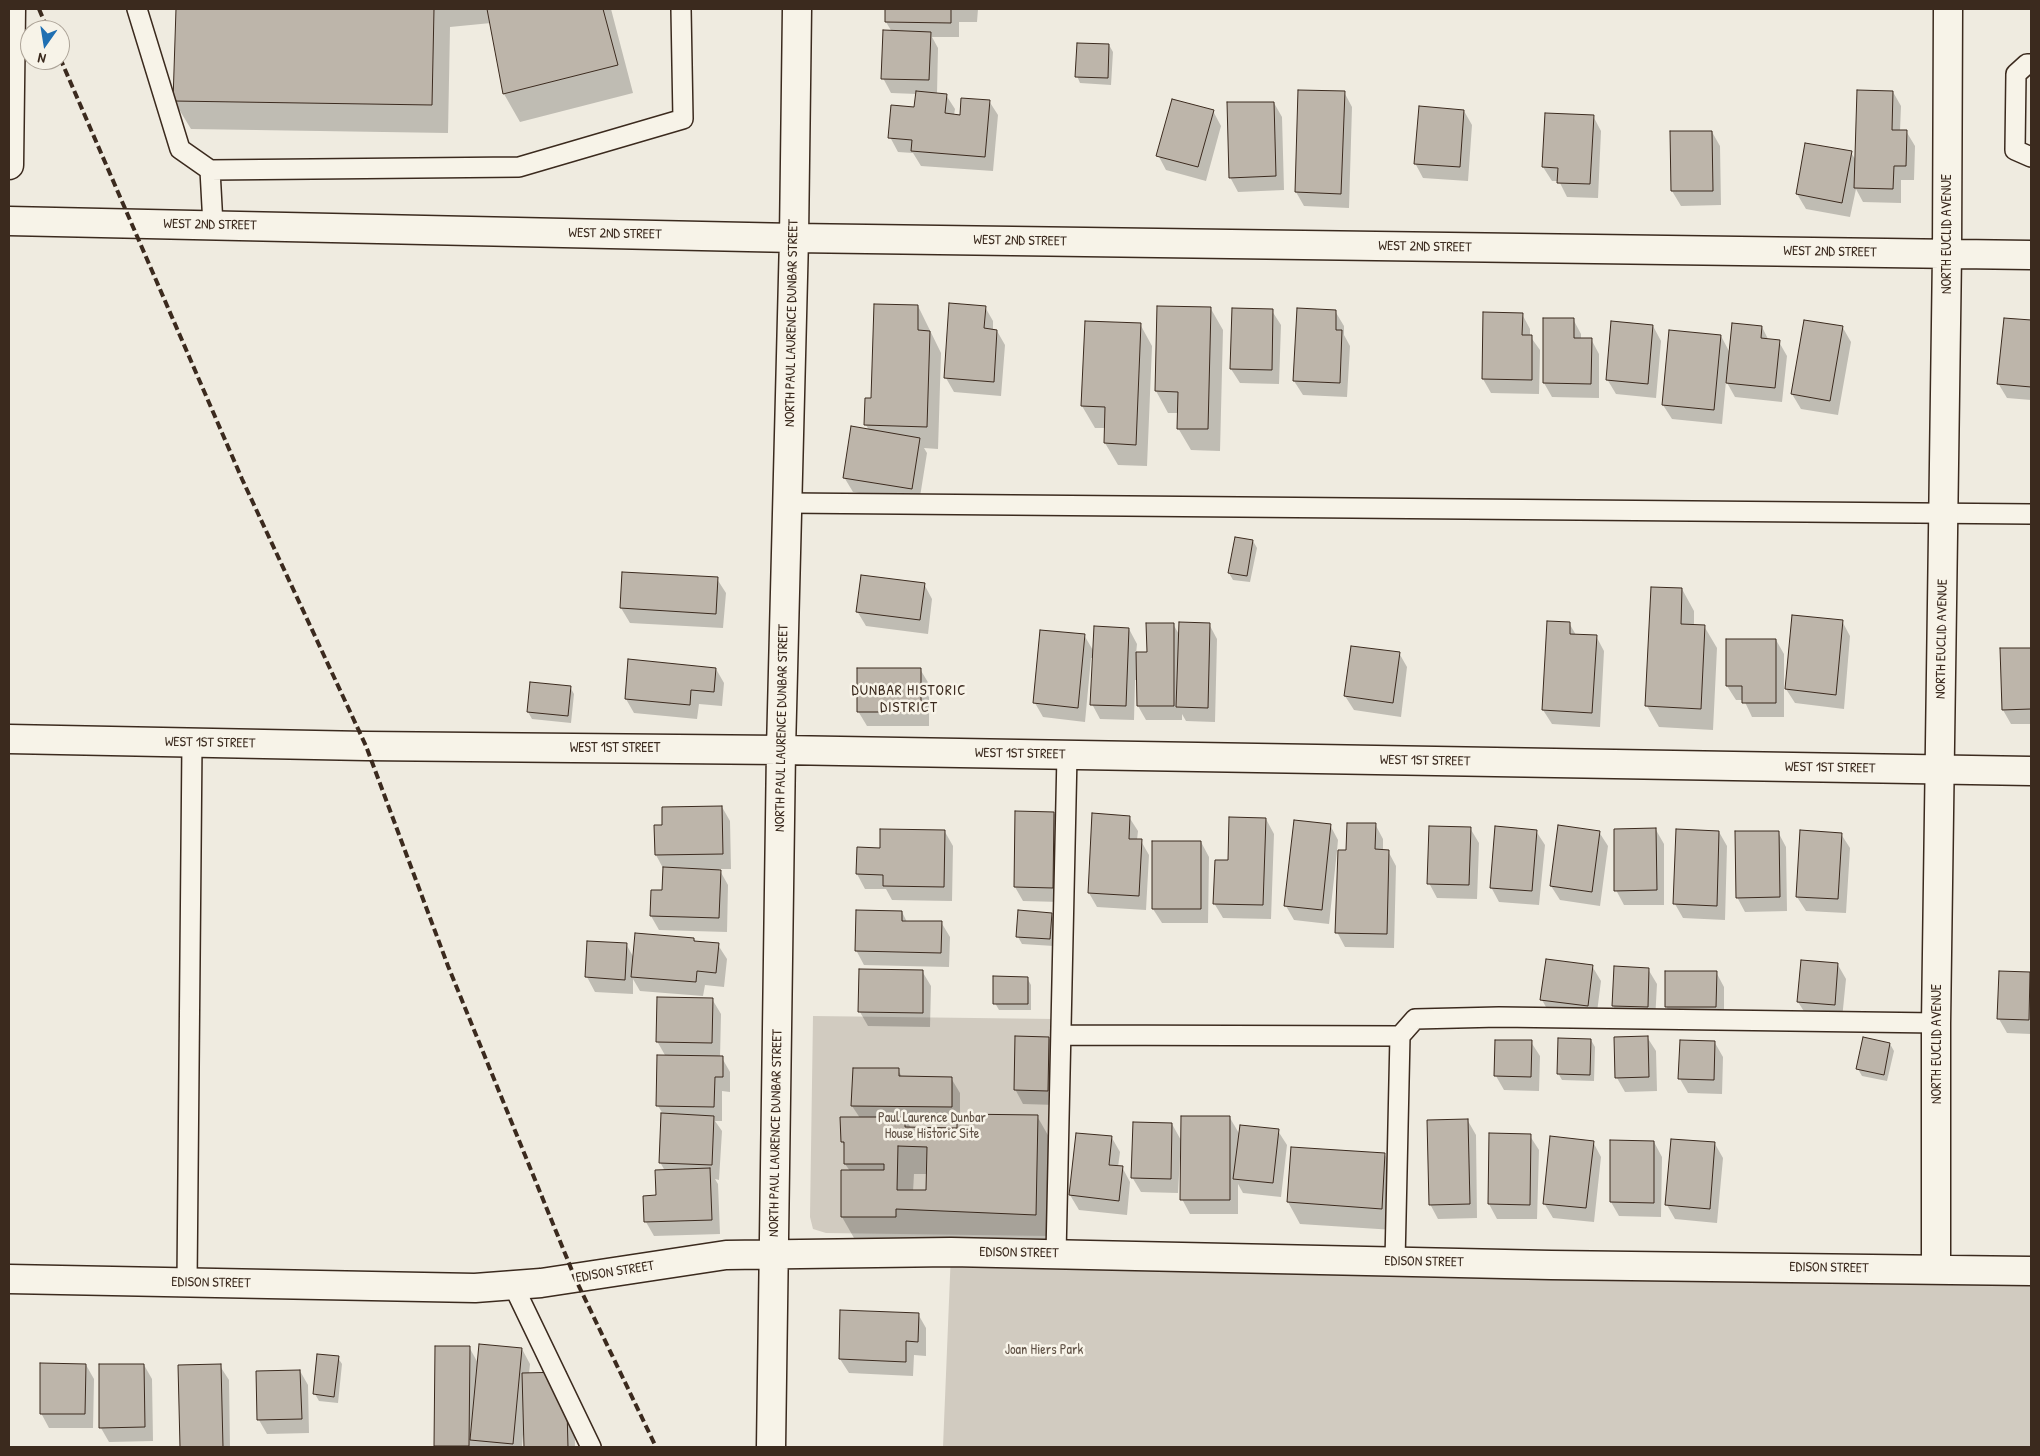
<!DOCTYPE html>
<style>
body{margin:0}
#map{position:relative;width:2040px;height:1456px;overflow:hidden;background:#efebe0;font-family:"Patrick Hand",sans-serif}
canvas{display:block}
.frame{position:absolute;inset:0;border:10px solid #3b2a1e;pointer-events:none}
.north{position:absolute;left:20px;top:20px;width:50px;height:50px;box-sizing:border-box;background:#f7f3e8;border:1px solid #aca397;border-radius:50%;rotate:193deg;font-size:14px;font-weight:700;line-height:20px;text-align:center;color:#3b2a1e}
.north::after{content:'';display:block;margin:auto;width:18px;height:22px;background:#1f6fb2;clip-path:polygon(50% 0,100% 100%,50% 72%,0 100%)}
</style>
<div id="map">
<canvas width="2040" height="1456"></canvas>
<div class="frame"></div>
<div class="north">N</div>
</div>
<script>
const ctx = document.querySelector('canvas').getContext('2d');
ctx.lineJoin = 'round';
function fillPath(path, color) {
  ctx.fillStyle = color;
  ctx.fill(path, 'evenodd');
}
function shape(rows) {
  const path = new Path2D();
  for (const r of rows) {
    path.moveTo(r[0], r[1]);
    for (let i = 2; i < r.length; i += 2) path.lineTo(r[i], r[i + 1]);
  }
  return path;
}
function stroke(path, color, width, dash) {
  ctx.strokeStyle = color;
  ctx.lineWidth = width;
  ctx.lineCap = dash ? 'butt' : 'round';
  ctx.setLineDash(dash || []);
  ctx.stroke(path);
}
function write(font, color, halo, rows, align = 'center') {
  ctx.font = font + ' "Patrick Hand",sans-serif';
  ctx.lineWidth = 5;
  ctx.setLineDash([]);
  ctx.textBaseline = 'middle';
  ctx.strokeStyle = halo;
  ctx.fillStyle = color;
  for (const [text, x, y, turn = 0] of rows) {
    ctx.save();
    ctx.translate(x, y);
    ctx.rotate((+turn || 0) * Math.PI / 180);
    ctx.textAlign = isNaN(turn) ? turn : align;
    if (halo) ctx.strokeText(text, 0, 0);
    ctx.fillText(text, 0, 0);
    ctx.restore();
  }
}
fillPath(shape([
 [813,1016,1055,1019,1048,1236,826,1233,813,1229,810,1217],
 [951,1252,2031,1271,2031,1447,943,1447]
]), '#d1cbc0');
fillPath(shape([
 [178,9,611,9,633,93,520,122,504,94,491,23,450,27,448,133,191,129,174,101],
 [886,9,978,9,977,22,959,22,959,37,932,37,938,48,937,94,946,95,955,109,954,115,961,116,989,101,998,115,993,171,921,166,913,153,898,152,890,137,916,109,917,94,891,93,883,78,892,32,886,22],
 [1109,45,1113,52,1111,85,1080,83,1077,76],
 [1344,92,1352,107,1349,208,1304,206,1296,192],
 [1893,92,1901,106,1900,131,1906,131,1915,146,1914,180,1901,180,1901,203,1863,202,1856,189,1850,217,1806,209,1797,194,1806,144,1851,153,1856,160],
 [1274,103,1282,117,1284,190,1238,192,1230,177],
 [1213,111,1221,126,1206,181,1166,170,1158,155],
 [1464,111,1472,125,1468,181,1423,178,1415,163],
 [1593,116,1601,131,1598,198,1567,197,1559,181,1552,181,1543,167],
 [1672,132,1712,132,1720,146,1721,205,1681,206,1672,191],
 [918,306,941,353,938,449,924,448,927,453,919,503,853,492,844,477,869,430,866,425,872,400],
 [985,307,993,321,993,331,997,331,1005,345,1001,396,954,392,946,378],
 [1211,309,1223,330,1220,451,1191,450,1178,428,1179,413,1168,413,1156,391],
 [1272,311,1281,325,1279,384,1240,383,1231,369],
 [1335,311,1344,326,1344,335,1350,346,1347,397,1303,395,1294,381],
 [1522,314,1530,329,1530,336,1540,350,1539,394,1491,393,1483,379],
 [1573,319,1581,334,1581,339,1591,339,1599,354,1599,398,1552,397,1544,383],
 [2005,319,2031,322,2031,400,2007,398,1998,383],
 [1140,324,1152,346,1147,466,1118,465,1105,443,1106,428,1095,428,1082,406],
 [1653,326,1661,341,1656,398,1616,394,1607,379],
 [1762,327,1769,341,1779,342,1787,356,1782,402,1735,397,1726,381,1722,424,1672,419,1663,405,1721,336,1730,353],
 [1843,328,1851,342,1838,415,1801,409,1792,394],
 [1253,541,1257,548,1250,582,1233,580,1229,573],
 [623,573,717,579,726,593,723,628,630,623,621,608],
 [924,584,932,599,928,634,866,626,857,611],
 [1682,589,1694,611,1694,626,1704,626,1717,648,1713,730,1659,727,1647,706],
 [1842,621,1850,636,1844,709,1795,703,1786,689],
 [1569,623,1576,635,1596,636,1604,651,1600,727,1552,724,1543,710],
 [1173,624,1180,636,1209,624,1217,639,1215,722,1186,721,1182,714,1182,720,1146,720,1138,706,1138,680,1135,680,1134,720,1100,719,1092,704,1094,658,1091,658,1085,722,1043,717,1035,703,1084,635,1094,652,1129,629,1137,644,1136,654,1148,654],
 [1776,640,1784,654,1784,717,1752,717,1744,700,1736,700,1727,686],
 [2031,649,2031,724,2011,724,2003,710,2002,650],
 [1399,653,1407,667,1401,717,1354,710,1345,696],
 [716,669,724,683,722,706,699,704,697,719,634,713,626,699],
 [920,669,929,684,929,726,867,726,858,711],
 [570,687,574,694,571,723,532,719,528,712],
 [722,807,730,821,731,869,719,869,728,885,727,932,659,930,651,916,664,891,664,870,656,855,655,826,663,826],
 [1054,813,1062,828,1061,902,1023,901,1015,887],
 [1129,817,1138,831,1137,840,1141,841,1149,855,1146,910,1097,907,1089,893],
 [1266,819,1274,834,1271,919,1223,918,1214,903,1229,862],
 [1375,824,1383,839,1383,851,1388,851,1396,866,1394,948,1345,947,1337,932,1339,852,1337,851,1329,924,1294,920,1286,906,1330,825,1338,840,1337,851,1348,851],
 [1470,828,1479,843,1477,899,1437,898,1429,883],
 [1656,830,1664,844,1664,905,1624,905,1616,890],
 [1536,831,1545,845,1539,905,1499,902,1491,887],
 [945,832,953,846,952,901,892,900,886,889,865,889,857,874,858,848,881,849],
 [1599,832,1608,846,1600,906,1560,900,1551,886],
 [1719,832,1727,846,1725,920,1683,918,1675,904],
 [1778,832,1786,847,1787,911,1745,912,1737,897],
 [1841,834,1850,848,1846,913,1806,911,1797,897],
 [1201,842,1209,857,1208,923,1162,923,1153,909],
 [902,912,907,922,941,922,950,937,949,967,864,965,856,950],
 [1051,914,1055,921,1054,946,1022,944,1018,937],
 [694,939,696,942,718,945,727,959,724,987,705,985,703,996,640,991,633,979,633,994,595,992,587,977,626,944,634,958],
 [1838,965,1846,979,1842,1019,1807,1016,1798,1002],
 [1592,966,1601,981,1596,1020,1550,1014,1542,1000],
 [1648,969,1657,984,1655,1021,1622,1020,1613,1006],
 [860,970,922,971,931,986,930,1027,868,1026,860,1012],
 [1716,972,1724,987,1724,1021,1674,1021,1666,1006],
 [2029,973,2031,977,2031,1034,2007,1033,1999,1019],
 [1027,978,1031,985,1031,1010,999,1010,995,1003],
 [712,999,721,1014,720,1058,722,1058,730,1072,730,1092,722,1091,722,1121,715,1121,722,1131,719,1180,715,1179,718,1184,720,1234,654,1236,646,1222,645,1197,657,1196,665,1171,660,1162,663,1114,658,1106,666,1057,657,1041],
 [1647,1037,1656,1051,1657,1091,1625,1092,1617,1078],
 [1049,1038,1057,1053,1056,1105,1023,1104,1015,1089],
 [1591,1040,1595,1047,1594,1081,1562,1080,1558,1073],
 [1531,1042,1540,1056,1539,1091,1504,1090,1496,1076],
 [1715,1043,1723,1057,1722,1094,1688,1093,1680,1079],
 [1890,1044,1894,1051,1887,1081,1862,1076,1858,1069],
 [898,1070,902,1077,951,1078,960,1093,960,1115,1037,1116,1053,1144,1051,1243,912,1237,912,1245,858,1245,842,1217,842,1171,850,1171,845,1164,845,1147,842,1141,860,1118,852,1106],
 [906,1120,958,1121,958,1129,911,1128],
 [914,1174,927,1174,927,1192,913,1192],
 [1230,1118,1240,1135,1278,1131,1287,1145,1281,1197,1243,1193,1238,1184,1238,1214,1190,1214,1182,1199,1182,1157,1180,1157,1178,1193,1141,1192,1132,1177,1172,1124,1182,1142],
 [1468,1121,1476,1135,1477,1218,1438,1219,1430,1204],
 [1491,1135,1530,1136,1539,1150,1537,1219,1497,1219,1489,1204],
 [1112,1138,1120,1152,1118,1167,1122,1167,1130,1182,1127,1215,1079,1210,1070,1195],
 [1593,1142,1601,1157,1594,1222,1553,1218,1544,1203],
 [1654,1142,1662,1157,1661,1217,1619,1216,1611,1202],
 [1715,1144,1723,1158,1717,1223,1675,1219,1667,1205],
 [1292,1148,1385,1155,1397,1176,1394,1230,1300,1224,1288,1202],
 [918,1314,926,1328,926,1356,914,1355,913,1376,849,1373,840,1359],
 [469,1347,478,1363,522,1349,530,1364,529,1374,565,1373,574,1388,575,1447,525,1447,525,1435,523,1435,522,1447,436,1447,435,1445],
 [338,1358,342,1364,338,1403,319,1401,315,1394],
 [86,1365,94,1379,93,1428,49,1428,41,1413],
 [144,1365,152,1379,153,1441,109,1442,101,1428],
 [180,1366,220,1366,229,1380,230,1447,181,1447],
 [300,1371,308,1385,309,1433,267,1434,259,1420]
]), '#0003');
const building = shape([
 [176,9,434,9,432,105,173,101,176,9],
 [487,9,603,9,618,65,503,94,487,9],
 [885,9,951,9,951,23,885,22,885,9],
 [883,30,931,32,929,80,881,79,883,30],
 [1077,43,1109,44,1108,78,1075,77,1077,43],
 [1298,90,1345,91,1341,194,1295,192,1298,90],
 [1857,90,1893,91,1892,130,1907,130,1906,166,1894,166,1893,189,1854,188,1857,90],
 [916,91,947,94,945,113,960,115,961,98,990,100,985,157,911,151,912,140,888,138,891,105,914,107,916,91],
 [1172,99,1214,110,1198,167,1156,156,1172,99],
 [1227,102,1274,102,1276,176,1229,178,1227,102],
 [1419,106,1464,110,1460,167,1414,164,1419,106],
 [1545,113,1594,115,1590,184,1557,183,1558,168,1542,167,1545,113],
 [1670,131,1712,131,1713,191,1671,191,1670,131],
 [1805,143,1852,151,1842,203,1796,194,1805,143],
 [949,303,986,306,984,328,997,330,994,382,944,378,949,303],
 [874,304,918,305,918,330,930,331,927,427,864,425,865,398,871,398,874,304],
 [1157,306,1211,307,1208,429,1177,429,1178,392,1155,391,1157,306],
 [1232,308,1273,309,1272,370,1230,369,1232,308],
 [1297,308,1336,310,1336,330,1342,330,1340,383,1293,381,1297,308],
 [1483,312,1523,313,1522,335,1532,335,1532,380,1482,379,1483,312],
 [1543,318,1574,318,1574,338,1592,338,1591,384,1543,383,1543,318],
 [2004,318,2031,320,2031,387,1997,384,2004,318],
 [1804,320,1843,326,1830,401,1791,394,1804,320],
 [1085,321,1141,323,1136,445,1104,443,1105,407,1081,406,1085,321],
 [1611,321,1653,325,1648,384,1606,380,1611,321],
 [1732,323,1762,326,1761,338,1780,340,1775,388,1726,383,1732,323],
 [1669,330,1721,335,1714,410,1662,405,1669,330],
 [851,426,920,438,912,489,843,478,851,426],
 [1235,537,1253,540,1247,576,1228,573,1235,537],
 [622,572,718,577,716,614,620,608,622,572],
 [861,575,925,583,920,620,856,612,861,575],
 [1651,587,1682,588,1681,624,1705,625,1701,709,1645,706,1651,587],
 [1792,615,1843,620,1836,695,1785,689,1792,615],
 [1547,621,1570,622,1570,634,1597,635,1592,713,1542,710,1547,621],
 [1179,622,1210,623,1208,708,1176,707,1179,622],
 [1146,623,1174,623,1174,706,1137,706,1136,652,1147,652,1146,623],
 [1094,626,1129,628,1126,706,1090,705,1094,626],
 [1040,630,1085,634,1078,708,1033,703,1040,630],
 [1726,639,1776,639,1776,703,1742,703,1742,686,1726,686,1726,639],
 [1351,646,1400,652,1393,703,1344,696,1351,646],
 [2000,648,2031,648,2031,709,2002,710,2000,648],
 [628,659,716,668,714,692,691,690,690,705,625,699,628,659],
 [857,668,921,668,921,712,857,712,857,668],
 [530,682,571,686,568,716,527,712,530,682],
 [722,806,723,854,655,855,654,825,662,825,662,807,722,806],
 [1015,811,1054,812,1053,888,1014,887,1015,811],
 [1092,813,1130,816,1129,839,1142,839,1139,896,1088,893,1092,813],
 [1229,817,1266,818,1263,905,1213,904,1215,860,1228,860,1229,817],
 [1294,820,1331,824,1322,910,1284,906,1294,820],
 [1347,823,1376,823,1375,849,1389,850,1387,934,1335,933,1338,850,1346,850,1347,823],
 [1558,825,1600,831,1592,892,1550,886,1558,825],
 [1429,826,1471,827,1469,885,1427,884,1429,826],
 [1495,826,1537,830,1532,891,1490,888,1495,826],
 [1656,828,1657,890,1614,891,1614,829,1656,828],
 [880,829,945,830,944,887,883,886,883,875,856,874,857,847,880,848,880,829],
 [1676,829,1719,831,1717,906,1673,904,1676,829],
 [1800,830,1842,833,1838,899,1796,897,1800,830],
 [1735,831,1779,831,1780,897,1736,898,1735,831],
 [1152,841,1201,841,1201,909,1152,909,1152,841],
 [663,867,721,870,719,918,650,916,651,890,662,890,663,867],
 [856,910,902,911,902,921,942,921,941,953,855,951,856,910],
 [1018,910,1052,913,1050,939,1016,937,1018,910],
 [635,933,694,938,694,941,719,943,716,973,697,971,696,982,631,977,635,933],
 [587,941,627,943,625,980,585,977,587,941],
 [1546,959,1593,965,1588,1006,1540,1000,1546,959],
 [1801,960,1838,963,1835,1005,1797,1002,1801,960],
 [1614,966,1649,968,1648,1007,1612,1006,1614,966],
 [859,969,923,970,923,1013,858,1012,859,969],
 [1665,971,1717,971,1716,1007,1665,1007,1665,971],
 [1999,971,2030,972,2029,1020,1997,1019,1999,971],
 [993,976,1028,977,1028,1004,993,1004,993,976],
 [657,997,713,998,712,1043,656,1042,657,997],
 [1015,1036,1049,1037,1048,1091,1014,1090,1015,1036],
 [1648,1036,1649,1077,1615,1078,1614,1037,1648,1036],
 [1863,1037,1890,1043,1884,1075,1856,1069,1863,1037],
 [1558,1038,1591,1039,1590,1075,1557,1074,1558,1038],
 [1495,1040,1532,1040,1531,1077,1494,1076,1495,1040],
 [1680,1040,1715,1041,1714,1080,1678,1079,1680,1040],
 [657,1055,723,1056,723,1077,715,1077,714,1107,656,1106,657,1055],
 [853,1068,899,1068,899,1076,952,1077,952,1107,851,1106,853,1068],
 [661,1113,714,1116,712,1165,659,1163,661,1113],
 [957,1114,1038,1115,1036,1215,896,1209,896,1217,841,1217,841,1170,884,1170,884,1164,844,1164,844,1142,841,1142,840,1117,905,1117,905,1127,957,1128,957,1114],
 [898,1146,927,1147,926,1190,897,1190,898,1146],
 [1181,1116,1230,1116,1230,1200,1180,1200,1181,1116],
 [1468,1119,1470,1204,1429,1205,1427,1120,1468,1119],
 [1133,1122,1172,1123,1171,1179,1131,1178,1133,1122],
 [1240,1125,1279,1129,1273,1183,1233,1179,1240,1125],
 [1076,1133,1112,1136,1109,1165,1123,1166,1119,1201,1069,1195,1076,1133],
 [1489,1133,1531,1134,1530,1205,1488,1204,1489,1133],
 [1550,1136,1594,1141,1586,1208,1543,1204,1550,1136],
 [1671,1139,1715,1142,1710,1209,1665,1205,1671,1139],
 [1610,1140,1654,1141,1654,1203,1610,1202,1610,1140],
 [1291,1147,1385,1153,1382,1209,1287,1202,1291,1147],
 [710,1168,712,1220,644,1222,643,1196,656,1195,655,1170,710,1168],
 [840,1310,919,1313,918,1342,906,1341,906,1362,839,1359,840,1310],
 [479,1344,522,1348,513,1444,470,1440,479,1344],
 [435,1346,470,1346,469,1446,434,1446,435,1346],
 [317,1354,339,1356,334,1397,313,1394,317,1354],
 [40,1363,86,1364,85,1414,40,1414,40,1363],
 [99,1364,144,1364,145,1427,99,1428,99,1364],
 [221,1364,223,1447,180,1447,178,1365,221,1364],
 [300,1370,302,1419,257,1420,256,1371,300,1370],
 [566,1372,568,1447,524,1447,522,1373,566,1372]
]);
fillPath(building, '#bdb5aa');
stroke(building, '#3b2a1e', 1);
const lane = shape([
 [137,9,180,149,210,170,519,167,683,119,681,9],
 [2031,64,2027,64,2016,74,2015,150,2031,157],
 [210,170,213,225],
 [787,503,2031,514],
 [1061,1035,1400,1036],
 [1056,1254,1067,755],
 [1395,1261,1400,1036,1415,1019,1499,1017,1936,1023],
 [187,1282,192,743],
 [513,1285,591,1447]
]);
const street = shape([
 [9,165,11,9],
 [9,221,794,238,2031,255],
 [9,739,366,746,781,750,2031,771],
 [1936,1269,1936,1023,1947,254,1948,9],
 [9,1279,475,1288,541,1283,726,1255,951,1252,1551,1265,2031,1271],
 [771,1447,781,750,794,238,797,9]
]);
stroke(lane, '#3b2a1e', 22);
stroke(street, '#3b2a1e', 31);
stroke(lane, '#f7f3e8', 19);
stroke(street, '#f7f3e8', 28);
stroke(shape([
 [39,9,48,30],
 [60,58,242,479,366,746,448,966,575,1278,656,1447]
]), '#3b2a1e', 4, [8, 4]);
write('14px', '#3b2a1e', '#f7f3e8', [
 ["WEST 2ND STREET",210,225,1],
 ["WEST 2ND STREET",615,234,1],
 ["NORTH EUCLID AVENUE",1947,234,-90],
 ["WEST 2ND STREET",1020,241,1],
 ["WEST 2ND STREET",1425,247,1],
 ["WEST 2ND STREET",1830,252,1],
 ["NORTH PAUL LAURENCE DUNBAR STREET",792,323,-89],
 ["NORTH EUCLID AVENUE",1942,639,-89],
 ["NORTH PAUL LAURENCE DUNBAR STREET",782,728,-89],
 ["WEST 1ST STREET",210,743,1],
 ["WEST 1ST STREET",615,748],
 ["WEST 1ST STREET",1020,754,1],
 ["WEST 1ST STREET",1425,761,1],
 ["WEST 1ST STREET",1830,768,1],
 ["NORTH EUCLID AVENUE",1937,1044,-90],
 ["NORTH PAUL LAURENCE DUNBAR STREET",776,1133,-89],
 ["EDISON STREET",1019,1253,1],
 ["EDISON STREET",1424,1262,1],
 ["EDISON STREET",1829,1268,1],
 ["EDISON STREET",615,1272,-9],
 ["EDISON STREET",211,1283,1]
]);
write('14px', '#605246', '#f7f3e8', [
 ["Paul Laurence Dunbar",932,1118],
 ["House Historic Site",932,1134],
 ["Joan Hiers Park",1044,1350]
]);
ctx.letterSpacing = '1px';
write('15px', '#3b2a1e', '#f7f3e8', [
 ["DUNBAR HISTORIC",909,691],
 ["DISTRICT",909,708]
]);
ctx.letterSpacing = '0px';
</script>
